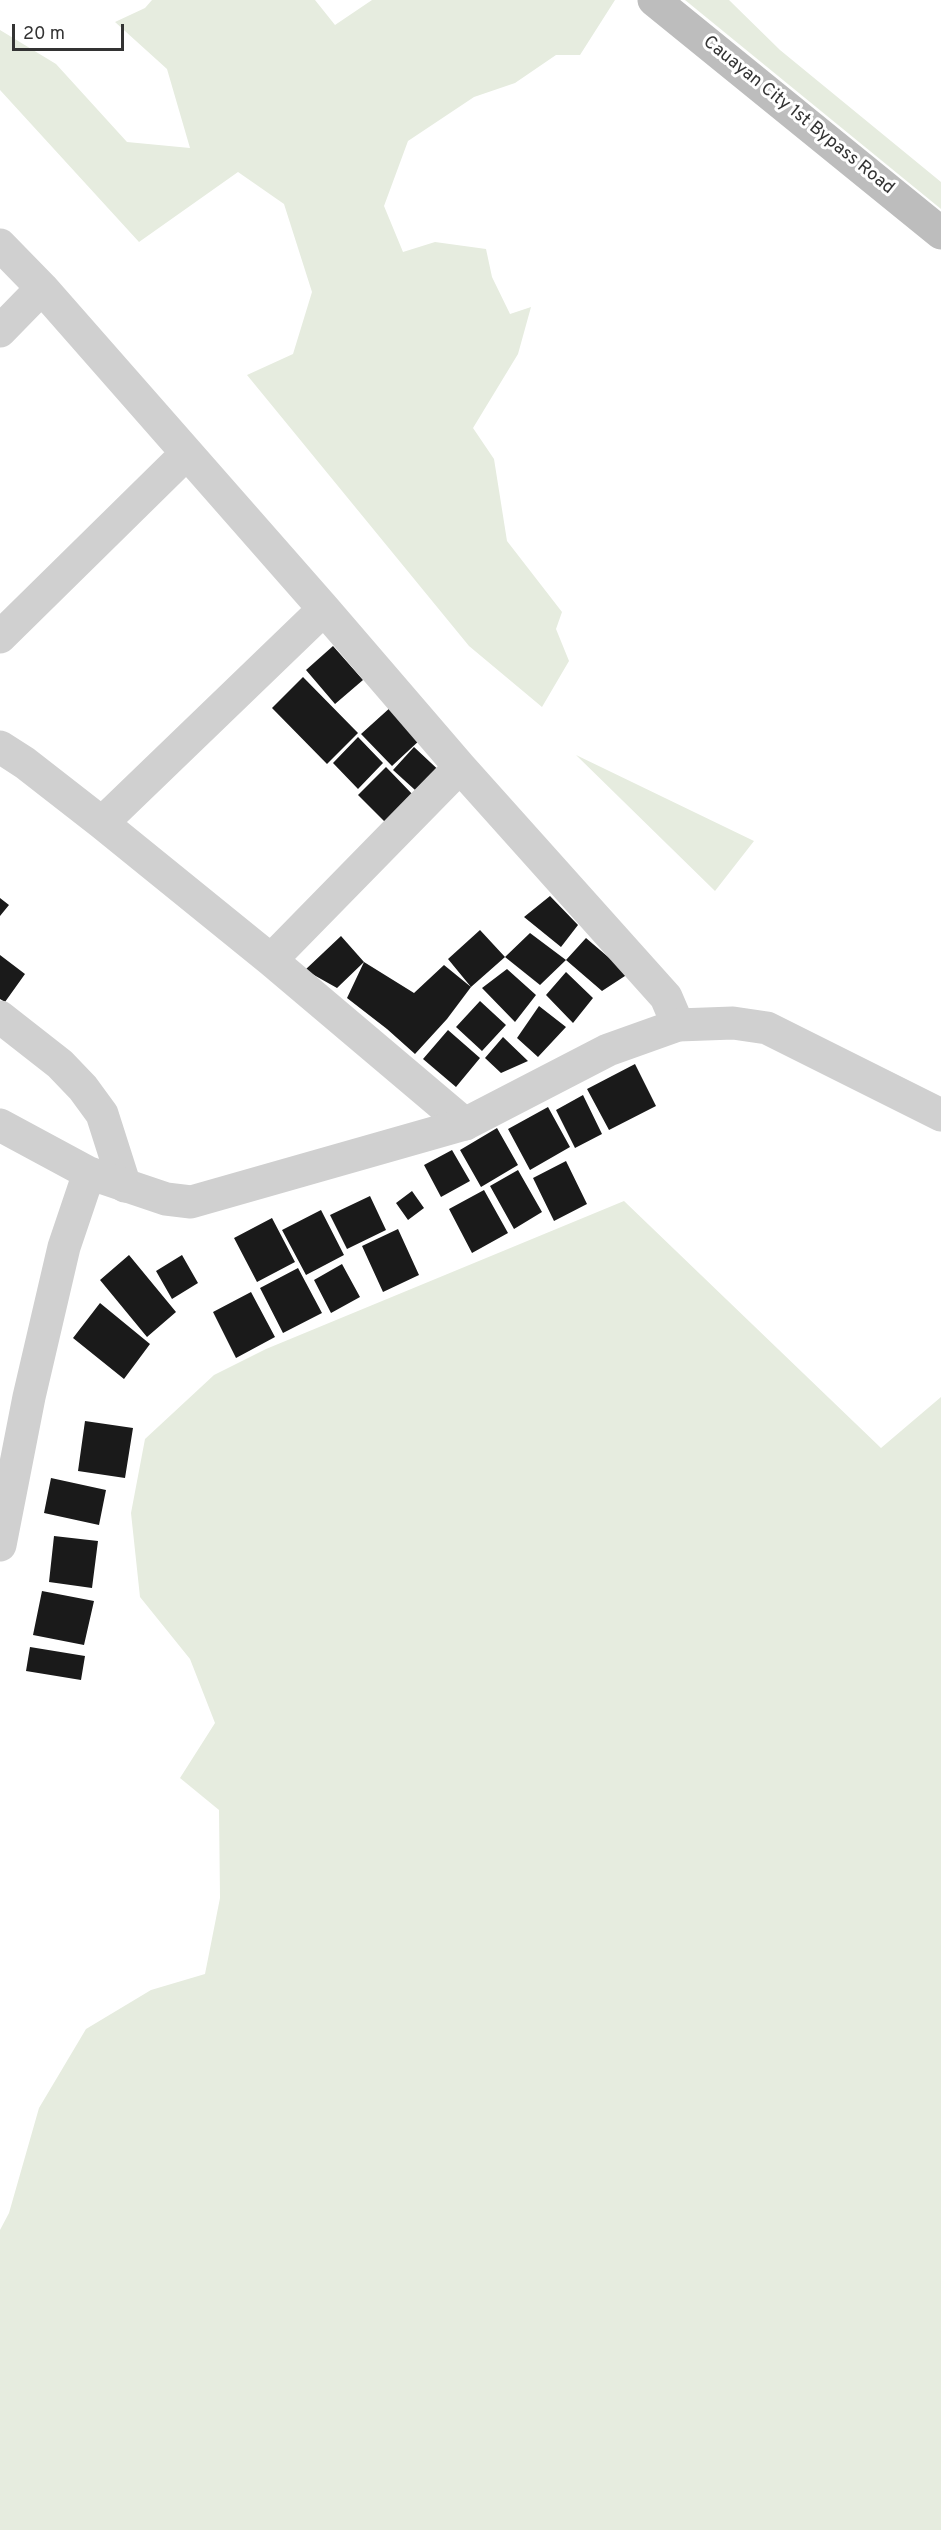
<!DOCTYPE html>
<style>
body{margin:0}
#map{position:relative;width:941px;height:2530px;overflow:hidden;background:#fff;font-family:Overpass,sans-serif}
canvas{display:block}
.scale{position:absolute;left:12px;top:24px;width:112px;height:27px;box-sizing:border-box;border:3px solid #333;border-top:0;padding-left:8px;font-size:18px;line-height:21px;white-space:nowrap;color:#333;-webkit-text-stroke:4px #fff;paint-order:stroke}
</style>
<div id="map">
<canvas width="941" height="2530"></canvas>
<div class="scale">20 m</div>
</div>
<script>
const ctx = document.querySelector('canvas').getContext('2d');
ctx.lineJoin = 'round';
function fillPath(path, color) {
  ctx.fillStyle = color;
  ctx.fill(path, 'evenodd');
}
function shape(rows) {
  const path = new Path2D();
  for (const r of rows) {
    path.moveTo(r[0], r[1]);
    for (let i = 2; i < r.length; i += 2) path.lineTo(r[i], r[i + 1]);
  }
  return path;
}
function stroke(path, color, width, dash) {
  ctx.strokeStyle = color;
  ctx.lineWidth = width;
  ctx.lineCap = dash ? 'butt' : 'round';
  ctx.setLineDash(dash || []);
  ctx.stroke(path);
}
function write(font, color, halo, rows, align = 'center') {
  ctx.font = font + ' Overpass,sans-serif';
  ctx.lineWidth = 6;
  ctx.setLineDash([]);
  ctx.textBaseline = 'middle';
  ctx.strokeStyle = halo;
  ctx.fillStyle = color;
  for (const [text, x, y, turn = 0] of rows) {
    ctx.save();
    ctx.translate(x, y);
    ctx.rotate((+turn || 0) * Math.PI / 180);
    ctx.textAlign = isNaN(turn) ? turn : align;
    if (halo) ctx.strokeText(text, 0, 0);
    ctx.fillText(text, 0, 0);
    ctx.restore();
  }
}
fillPath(shape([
 [152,0,315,0,335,25,372,0,615,0,580,55,556,55,515,83,474,97,408,141,384,206,403,252,435,242,486,249,492,277,510,314,531,307,518,354,473,428,494,459,507,541,562,612,556,629,569,661,542,707,469,646,247,375,293,354,312,292,284,204,238,172,139,242,0,90,0,30,56,64,127,142,190,148,167,69,115,22,145,8],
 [685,0,729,0,780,50,941,182,941,209],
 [576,755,754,841,715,891],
 [624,1201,881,1448,941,1397,941,2530,0,2530,0,2230,9,2213,39,2108,86,2029,151,1990,205,1974,220,1898,219,1810,180,1778,215,1723,190,1659,140,1597,131,1513,145,1439,214,1375,266,1349]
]), '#e6ecdf');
fillPath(shape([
 [333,646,363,680,335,704,306,670],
 [303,677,358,733,327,764,272,708],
 [392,706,422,738,392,766,361,734],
 [358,737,383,763,358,789,333,763],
 [414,747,446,777,425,799,393,770],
 [386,767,417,799,390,827,358,795],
 [550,896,578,925,561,947,524,917],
 [0,898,9,905,0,916],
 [480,930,505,957,471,987,447,1019,415,1054,387,1029,347,998,364,962,414,993,444,965,471,987,448,959],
 [530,933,566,960,586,938,628,974,602,991,566,960,540,985,505,957],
 [341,936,364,962,337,988,305,970],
 [0,955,25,974,5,1002,0,999],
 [507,969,536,995,515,1022,482,988],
 [566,972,593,998,573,1023,546,995],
 [480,1001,506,1025,482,1051,456,1027],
 [539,1006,566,1027,538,1057,517,1038],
 [448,1030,480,1058,456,1087,423,1059],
 [503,1037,528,1061,501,1073,485,1058],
 [635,1064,656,1106,609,1130,587,1089],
 [583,1095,602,1134,575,1148,556,1110],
 [548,1107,570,1147,530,1170,508,1129],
 [497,1128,518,1165,481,1187,460,1150],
 [452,1150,470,1181,441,1197,424,1165],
 [566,1161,587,1204,554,1221,533,1178],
 [518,1170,542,1212,514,1229,490,1186],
 [484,1190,508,1233,472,1253,449,1209],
 [412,1191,424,1208,408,1220,396,1203],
 [370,1196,386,1230,347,1249,330,1215],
 [321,1210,344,1255,306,1275,282,1230],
 [272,1218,295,1262,257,1282,234,1238],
 [398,1229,419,1275,383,1292,362,1246],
 [129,1255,176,1312,147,1337,100,1280],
 [182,1255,198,1283,172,1299,156,1271],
 [342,1264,360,1297,331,1313,314,1280],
 [298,1268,322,1313,283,1333,260,1288],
 [251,1292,275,1337,236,1358,213,1312],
 [100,1303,150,1344,124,1379,73,1338],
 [85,1421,133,1428,125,1478,78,1471],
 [51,1478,106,1490,99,1525,44,1513],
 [54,1536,98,1541,92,1588,49,1582],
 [42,1591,94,1601,84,1645,33,1635],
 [30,1647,85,1656,81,1680,26,1671]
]), '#1a1a1a');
stroke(shape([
 [0,245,42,288,324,609,460,767,666,997,678,1025],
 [0,331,42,288],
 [0,637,187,453],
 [0,747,25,763,102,823,271,960,465,1124],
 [102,823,324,609],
 [271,960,460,767],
 [0,1017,60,1064,83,1088,102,1114,125,1186]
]), '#d0d0d0', 33);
stroke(shape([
 [0,1125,89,1173,166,1199,191,1202,465,1124,608,1050,678,1025,733,1023,767,1028,941,1115],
 [0,1545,29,1397,64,1247,89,1173]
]), '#d0d0d0', 33);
stroke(shape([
 [654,0,941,233]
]), '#bdbdbd', 33);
write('18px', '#333', '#fff', [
 ["Cauayan City 1st Bypass Road",798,116,39]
]);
</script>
